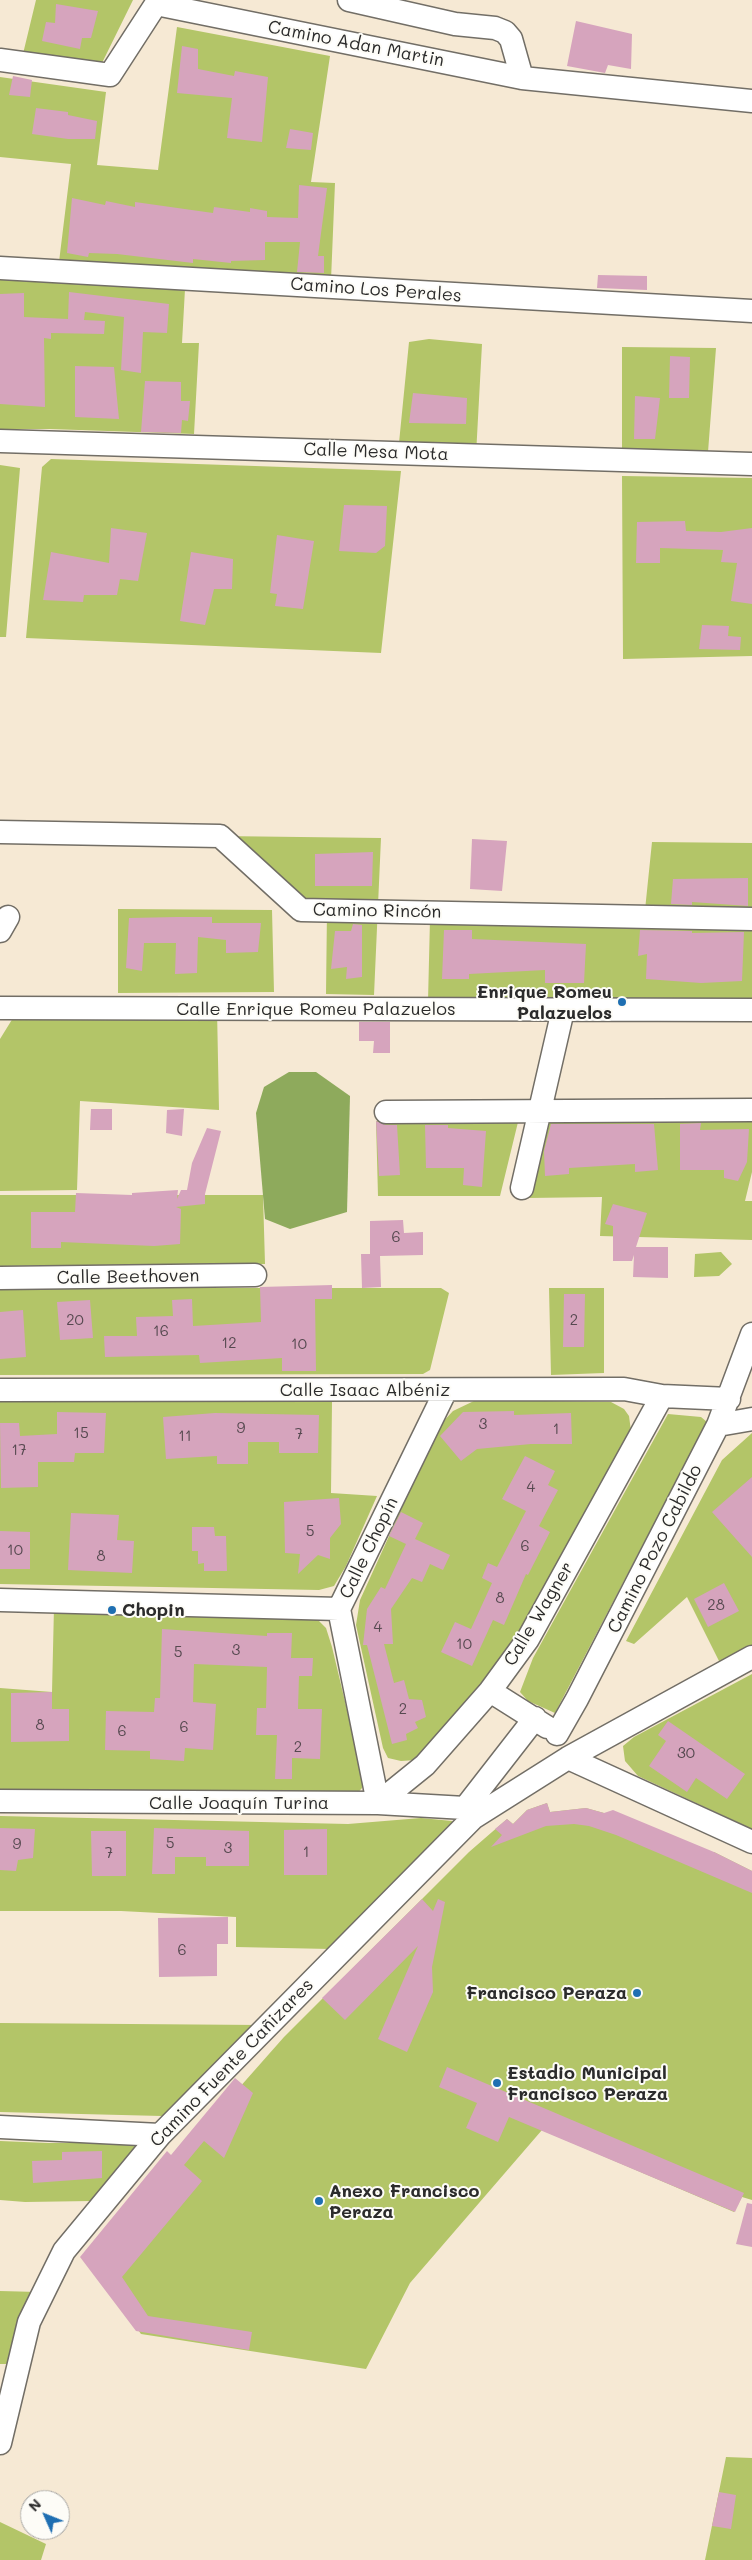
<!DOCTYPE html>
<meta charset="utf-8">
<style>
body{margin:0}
#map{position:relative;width:752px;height:2560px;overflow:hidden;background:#f6e9d4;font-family:Mali,sans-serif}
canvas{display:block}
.north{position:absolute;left:20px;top:2490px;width:50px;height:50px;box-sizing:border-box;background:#fdfcf7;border:1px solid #a9a8a5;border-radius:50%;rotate:314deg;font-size:14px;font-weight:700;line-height:20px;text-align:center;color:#2b2b2b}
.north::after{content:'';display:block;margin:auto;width:18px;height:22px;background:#1f6fb2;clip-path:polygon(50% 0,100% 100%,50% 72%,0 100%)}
</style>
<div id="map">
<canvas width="752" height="2560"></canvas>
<div class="north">N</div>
</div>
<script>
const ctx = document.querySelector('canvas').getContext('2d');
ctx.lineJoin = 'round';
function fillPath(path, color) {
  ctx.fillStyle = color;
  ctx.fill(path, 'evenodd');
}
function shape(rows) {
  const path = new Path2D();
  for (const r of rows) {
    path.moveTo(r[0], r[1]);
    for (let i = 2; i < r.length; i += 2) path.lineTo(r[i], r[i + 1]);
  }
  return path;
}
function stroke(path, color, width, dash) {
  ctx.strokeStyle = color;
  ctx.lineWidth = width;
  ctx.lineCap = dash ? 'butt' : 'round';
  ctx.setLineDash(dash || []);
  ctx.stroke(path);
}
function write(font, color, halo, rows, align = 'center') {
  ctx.font = font + ' Mali,sans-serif';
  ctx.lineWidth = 4;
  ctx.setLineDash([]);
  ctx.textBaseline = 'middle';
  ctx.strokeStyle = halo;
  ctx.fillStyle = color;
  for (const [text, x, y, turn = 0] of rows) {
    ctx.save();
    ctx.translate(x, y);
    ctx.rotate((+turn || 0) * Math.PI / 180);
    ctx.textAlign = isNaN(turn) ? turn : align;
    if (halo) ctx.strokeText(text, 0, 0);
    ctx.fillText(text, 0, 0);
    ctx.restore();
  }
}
fillPath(shape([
 [36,0,133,0,102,63,22,58],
 [177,27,330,56,311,182,335,183,331,280,59,262,71,164,0,157,0,77,106,92,97,165,158,170],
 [0,279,185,289,182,343,199,343,194,434,50,429,0,429],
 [429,339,482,344,476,455,398,453,409,342],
 [622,347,716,348,708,452,622,451],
 [51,459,401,471,381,653,26,638,42,467],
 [0,465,20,468,6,637,0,637],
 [622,476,752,478,752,656,623,659],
 [220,836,381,838,374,995,326,994,327,910,301,910],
 [652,842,752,843,752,912,645,910],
 [118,909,272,910,274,992,118,993],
 [430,919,752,925,752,1002,428,1001],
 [217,1009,219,1110,80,1101,77,1190,0,1191,0,1039,13,1018],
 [752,1117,752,1172,745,1201,752,1201,752,1240,600,1236,602,1197,527,1198,547,1119],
 [519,1118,500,1196,378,1196,376,1121],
 [0,1195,263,1195,265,1264,0,1266],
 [721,1252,732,1264,719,1276,694,1277,695,1254],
 [0,1288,441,1288,449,1293,430,1370,423,1374,0,1375],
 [549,1288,604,1288,604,1373,551,1375],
 [0,1398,332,1402,331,1493,377,1496,346,1566,334,1586,319,1590,0,1584],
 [476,1400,611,1402,624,1409,629,1416,631,1431,517,1641,431,1746,416,1760,401,1761,388,1758,383,1748,356,1625,360,1600,439,1426,453,1411],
 [668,1414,701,1417,707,1422,555,1713,528,1701,520,1692,533,1658],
 [752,1433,752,1648,721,1665,687,1597,634,1644,626,1641,722,1460],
 [54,1607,302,1616,319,1621,326,1628,332,1647,363,1777,362,1788,355,1796,0,1794,0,1688,52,1692],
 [752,1674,752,1829,638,1776,625,1761,623,1746,634,1737],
 [547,1803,550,1812,586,1808,604,1813,710,1853,714,1852,752,1871,752,2200,742,2197,734,2212,542,2130,410,2283,366,2369,141,2334,87,2260,284,2037,469,1852,507,1819,513,1824,527,1810],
 [0,1816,348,1824,421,1818,452,1821,455,1827,330,1949,236,1947,236,1917,121,1911,0,1911],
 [0,2023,260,2025,175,2110,162,2116,0,2112],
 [0,2141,48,2143,135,2143,133,2153,91,2201,25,2202,0,2200],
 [0,2291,38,2292,15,2364,0,2364],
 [726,2457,752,2458,752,2560,705,2560],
 [0,2522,46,2544,41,2560,0,2560]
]), '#b3c568');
fillPath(shape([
 [289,1072,316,1072,350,1096,347,1212,290,1229,265,1219,256,1113,264,1087]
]), '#8eaa5c');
fillPath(shape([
 [56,4,98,11,91,38,82,38,80,49,42,41,46,22,55,23],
 [576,21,632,34,631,69,608,65,605,73,567,66],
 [182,46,198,49,198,69,234,76,235,71,268,77,262,142,227,138,232,98,177,93],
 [13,76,32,80,30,97,9,95],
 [36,108,68,112,68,115,97,121,95,139,68,139,32,134],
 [290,129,313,133,311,150,286,148],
 [299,185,327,188,318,256,324,256,324,273,297,272,300,242,265,242,265,260,231,261,231,263,193,259,193,263,117,254,89,253,88,257,67,253,72,198,105,205,106,201,135,207,135,202,213,213,214,207,250,212,250,208,267,211,267,217,298,218],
 [598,275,647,276,647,290,597,288],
 [69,292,169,304,167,333,143,332,141,373,121,370,124,317,85,312,84,320,105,321,104,334,51,333,51,339,44,338,45,407,0,404,0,294,24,293,24,317,68,319],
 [670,356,690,357,689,398,669,398],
 [75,366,114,367,119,419,75,417],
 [145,381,181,382,181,401,190,401,188,421,182,420,181,433,141,432],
 [413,393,467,398,466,424,409,423],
 [635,396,660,398,655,439,634,439],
 [344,505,387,506,385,546,376,553,339,551],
 [685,521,686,531,721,532,752,528,752,604,731,601,737,563,721,562,723,550,660,548,660,563,636,563,637,522],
 [111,528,147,533,138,581,120,579,117,595,84,595,83,602,43,600,51,552,109,563],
 [277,535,314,541,303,609,275,606,277,594,270,593],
 [191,552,233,559,232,589,214,589,205,625,180,621],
 [702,625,729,626,728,636,741,637,740,650,699,649],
 [472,839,507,841,502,891,470,889],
 [373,852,372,886,315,886,315,854],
 [748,878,748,906,692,902,692,905,671,904,673,879],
 [177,917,212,917,212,923,261,923,258,952,226,953,226,940,198,937,197,973,175,974,176,943,144,943,142,971,126,968,129,918],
 [353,924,362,925,362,977,346,979,347,967,331,969,335,931,351,931],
 [444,930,472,930,472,939,586,944,584,983,545,983,545,970,469,974,469,979,442,979],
 [640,930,692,931,692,933,744,932,742,981,701,983,646,979,647,954,638,956],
 [359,1022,390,1022,390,1053,373,1053,374,1041,359,1041],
 [91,1109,112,1109,112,1130,90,1130],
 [184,1109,182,1136,166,1133,167,1110],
 [376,1121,386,1125,397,1125,400,1175,379,1176],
 [701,1123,700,1130,749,1129,747,1162,738,1181,724,1178,724,1170,680,1170,680,1124],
 [551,1124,654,1124,658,1170,635,1172,635,1164,569,1168,569,1174,545,1176,544,1151],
 [425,1125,448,1125,448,1128,486,1131,482,1187,463,1185,464,1168,426,1168],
 [207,1128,221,1131,205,1194,205,1204,176,1207,181,1209,180,1244,154,1246,61,1242,61,1248,31,1248,31,1212,75,1212,76,1193,132,1195,132,1193,178,1190,177,1199,181,1190,187,1190,192,1163],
 [613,1204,647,1213,636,1247,668,1247,668,1278,633,1277,634,1255,632,1261,613,1261,613,1226,605,1224],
 [403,1220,404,1233,423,1232,423,1255,380,1256,381,1287,362,1288,361,1254,370,1254,370,1221],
 [332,1285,332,1299,315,1299,316,1371,282,1371,282,1358,200,1363,199,1355,105,1357,104,1336,137,1336,136,1317,173,1316,172,1300,192,1299,193,1326,261,1322,260,1287],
 [564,1294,585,1294,584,1347,563,1347],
 [90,1300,93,1338,60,1340,57,1302],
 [23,1310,26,1357,0,1359,0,1312],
 [514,1411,514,1415,571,1413,572,1444,531,1444,477,1449,461,1461,440,1436,463,1412],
 [57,1412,106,1413,104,1453,75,1453,74,1462,38,1462,38,1487,1,1488,0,1423,19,1423,20,1436,57,1434],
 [215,1413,319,1415,318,1453,279,1453,279,1442,248,1442,248,1464,217,1464,217,1456,166,1459,163,1417],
 [525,1456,555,1471,548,1485,558,1490,539,1526,550,1532,528,1575,526,1574,504,1625,493,1620,472,1666,441,1652,455,1622,471,1629,492,1583,482,1578,488,1563,497,1567,526,1511,502,1499],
 [752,1477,752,1557,712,1512],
 [339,1498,341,1524,330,1538,330,1559,318,1555,298,1574,300,1554,285,1553,284,1502],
 [401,1512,423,1523,415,1539,450,1555,443,1570,430,1564,422,1582,412,1578,391,1609,393,1644,384,1644,394,1683,404,1680,409,1699,422,1700,426,1717,415,1722,418,1728,406,1734,407,1740,392,1744,367,1645,363,1645,367,1609,381,1587,385,1589,406,1544,389,1536],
 [71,1513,119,1515,117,1540,134,1541,132,1573,68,1570],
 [192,1527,214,1527,215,1536,226,1536,227,1571,204,1571,204,1563,198,1564,198,1551,192,1551],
 [0,1531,30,1532,30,1569,0,1569],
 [724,1583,739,1611,708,1627,694,1599],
 [162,1629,267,1636,267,1633,292,1633,291,1658,313,1658,312,1676,299,1676,298,1709,322,1709,320,1759,292,1758,292,1779,275,1779,277,1735,256,1735,257,1708,266,1708,267,1667,194,1664,193,1702,216,1704,213,1750,185,1748,184,1761,150,1759,150,1751,105,1750,106,1711,154,1712,155,1698,160,1698],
 [52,1692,52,1709,69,1709,69,1741,11,1742,11,1693],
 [668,1721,745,1774,727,1799,696,1778,687,1792,649,1766,666,1741,658,1735],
 [547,1803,550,1812,586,1808,604,1813,613,1810,714,1852,752,1871,752,1893,616,1835,589,1826,574,1824,546,1826,491,1847,502,1835,495,1829,507,1819,513,1824,527,1810],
 [0,1828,35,1829,33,1858,18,1860,16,1871,0,1870],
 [154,1828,249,1831,249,1866,206,1866,206,1857,175,1857,175,1874,152,1874],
 [327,1829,327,1875,284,1875,284,1830],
 [91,1831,126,1831,126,1876,92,1876],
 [422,1899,433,1911,438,1899,445,1902,432,1967,433,1992,407,2052,378,2039,418,1946,345,2020,322,1998],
 [228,1917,228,1944,217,1944,217,1976,159,1977,158,1918],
 [447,2067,744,2193,735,2212,509,2117,498,2142,466,2128,477,2103,439,2087],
 [235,2078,253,2093,224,2158,204,2141,184,2165,202,2181,122,2277,148,2316,252,2332,249,2350,136,2331,80,2257,167,2151,171,2155],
 [102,2151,102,2178,33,2183,32,2161,62,2160,62,2152],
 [747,2203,752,2204,752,2247,736,2244],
 [719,2492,736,2495,731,2529,712,2526]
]), '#d6a4bd');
const minor = shape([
 [349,0,455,24,495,28,505,32,511,39,522,78],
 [0,60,110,75,156,4,522,78,752,101],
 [0,268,752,311],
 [0,441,752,464],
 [0,832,220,836,301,910,752,919],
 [0,931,8,917],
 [0,1008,752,1010],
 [386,1112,752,1110],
 [522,1188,563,1010],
 [0,1278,255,1275],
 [0,1390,624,1389,662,1396,729,1399],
 [718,1425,752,1419],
 [0,1600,339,1609],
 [490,1691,547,1727],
 [557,1734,577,1699,718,1425,752,1334],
 [568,1758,752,1842],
 [0,1801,378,1803,465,1808,473,1818],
 [378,1803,425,1765,490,1691,528,1639,662,1396],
 [378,1803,339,1609,446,1390],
 [465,1808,535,1718],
 [0,2127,160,2135],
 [0,2443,29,2322,64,2251,160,2135,473,1818,568,1758,752,1657]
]);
stroke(minor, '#726e66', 25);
stroke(minor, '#fff', 22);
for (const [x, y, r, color] of [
 [622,1002,5,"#1f6fb2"],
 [112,1610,5,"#1f6fb2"],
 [637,1993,5,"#1f6fb2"],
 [497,2083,5,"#1f6fb2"],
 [319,2201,5,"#1f6fb2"]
]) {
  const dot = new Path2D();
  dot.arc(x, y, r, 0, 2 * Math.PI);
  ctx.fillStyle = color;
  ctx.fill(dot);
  stroke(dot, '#fdfcf7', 2);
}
write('15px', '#564950', null, [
 ["6",396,1237],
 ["20",75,1320],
 ["2",574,1320],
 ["16",161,1331],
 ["12",229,1343],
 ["10",299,1344],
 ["3",483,1424],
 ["9",241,1428],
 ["1",556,1429],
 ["15",81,1433],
 ["7",299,1434],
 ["11",185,1436],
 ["17",19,1450],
 ["4",531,1487],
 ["5",310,1531],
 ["6",525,1546],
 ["10",15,1550],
 ["8",101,1556],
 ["8",500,1598],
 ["28",716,1605],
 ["4",378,1627],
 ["10",464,1644],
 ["3",236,1650],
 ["5",178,1652],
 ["2",403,1709],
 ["8",40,1725],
 ["6",184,1727],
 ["6",122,1731],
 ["2",298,1747],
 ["30",686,1753],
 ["5",170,1843],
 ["9",17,1844],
 ["3",228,1848],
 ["1",306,1852],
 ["7",109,1853],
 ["6",182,1950]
]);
write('18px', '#2b2b2b', '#fdfcf7', [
 ["Camino Adan Martin",356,44,11],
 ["Camino Los Perales",376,290,4],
 ["Calle Mesa Mota",376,452,2],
 ["Camino Rincón",377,911,1],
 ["Calle Enrique Romeu Palazuelos",316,1009],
 ["Calle Beethoven",128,1277,-1],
 ["Calle Isaac Albéniz",365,1390],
 ["Calle Chopín",369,1548,-64],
 ["Camino Pozo Cabildo",655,1549,-63],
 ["Calle Wagner",539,1614,-59],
 ["Calle Joaquín Turina",239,1803],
 ["Camino Fuente Cañizares",232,2063,-46]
]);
write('bold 18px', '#2b2b2b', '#fdfcf7', [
 ["Enrique Romeu",612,992,"right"],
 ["Palazuelos",612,1013,"right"],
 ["Chopin",122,1610],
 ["Francisco Peraza",627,1993,"right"],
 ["Estadio Municipal",507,2073],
 ["Francisco Peraza",507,2094],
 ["Anexo Francisco",329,2191],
 ["Peraza",329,2212]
], 'left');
</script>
